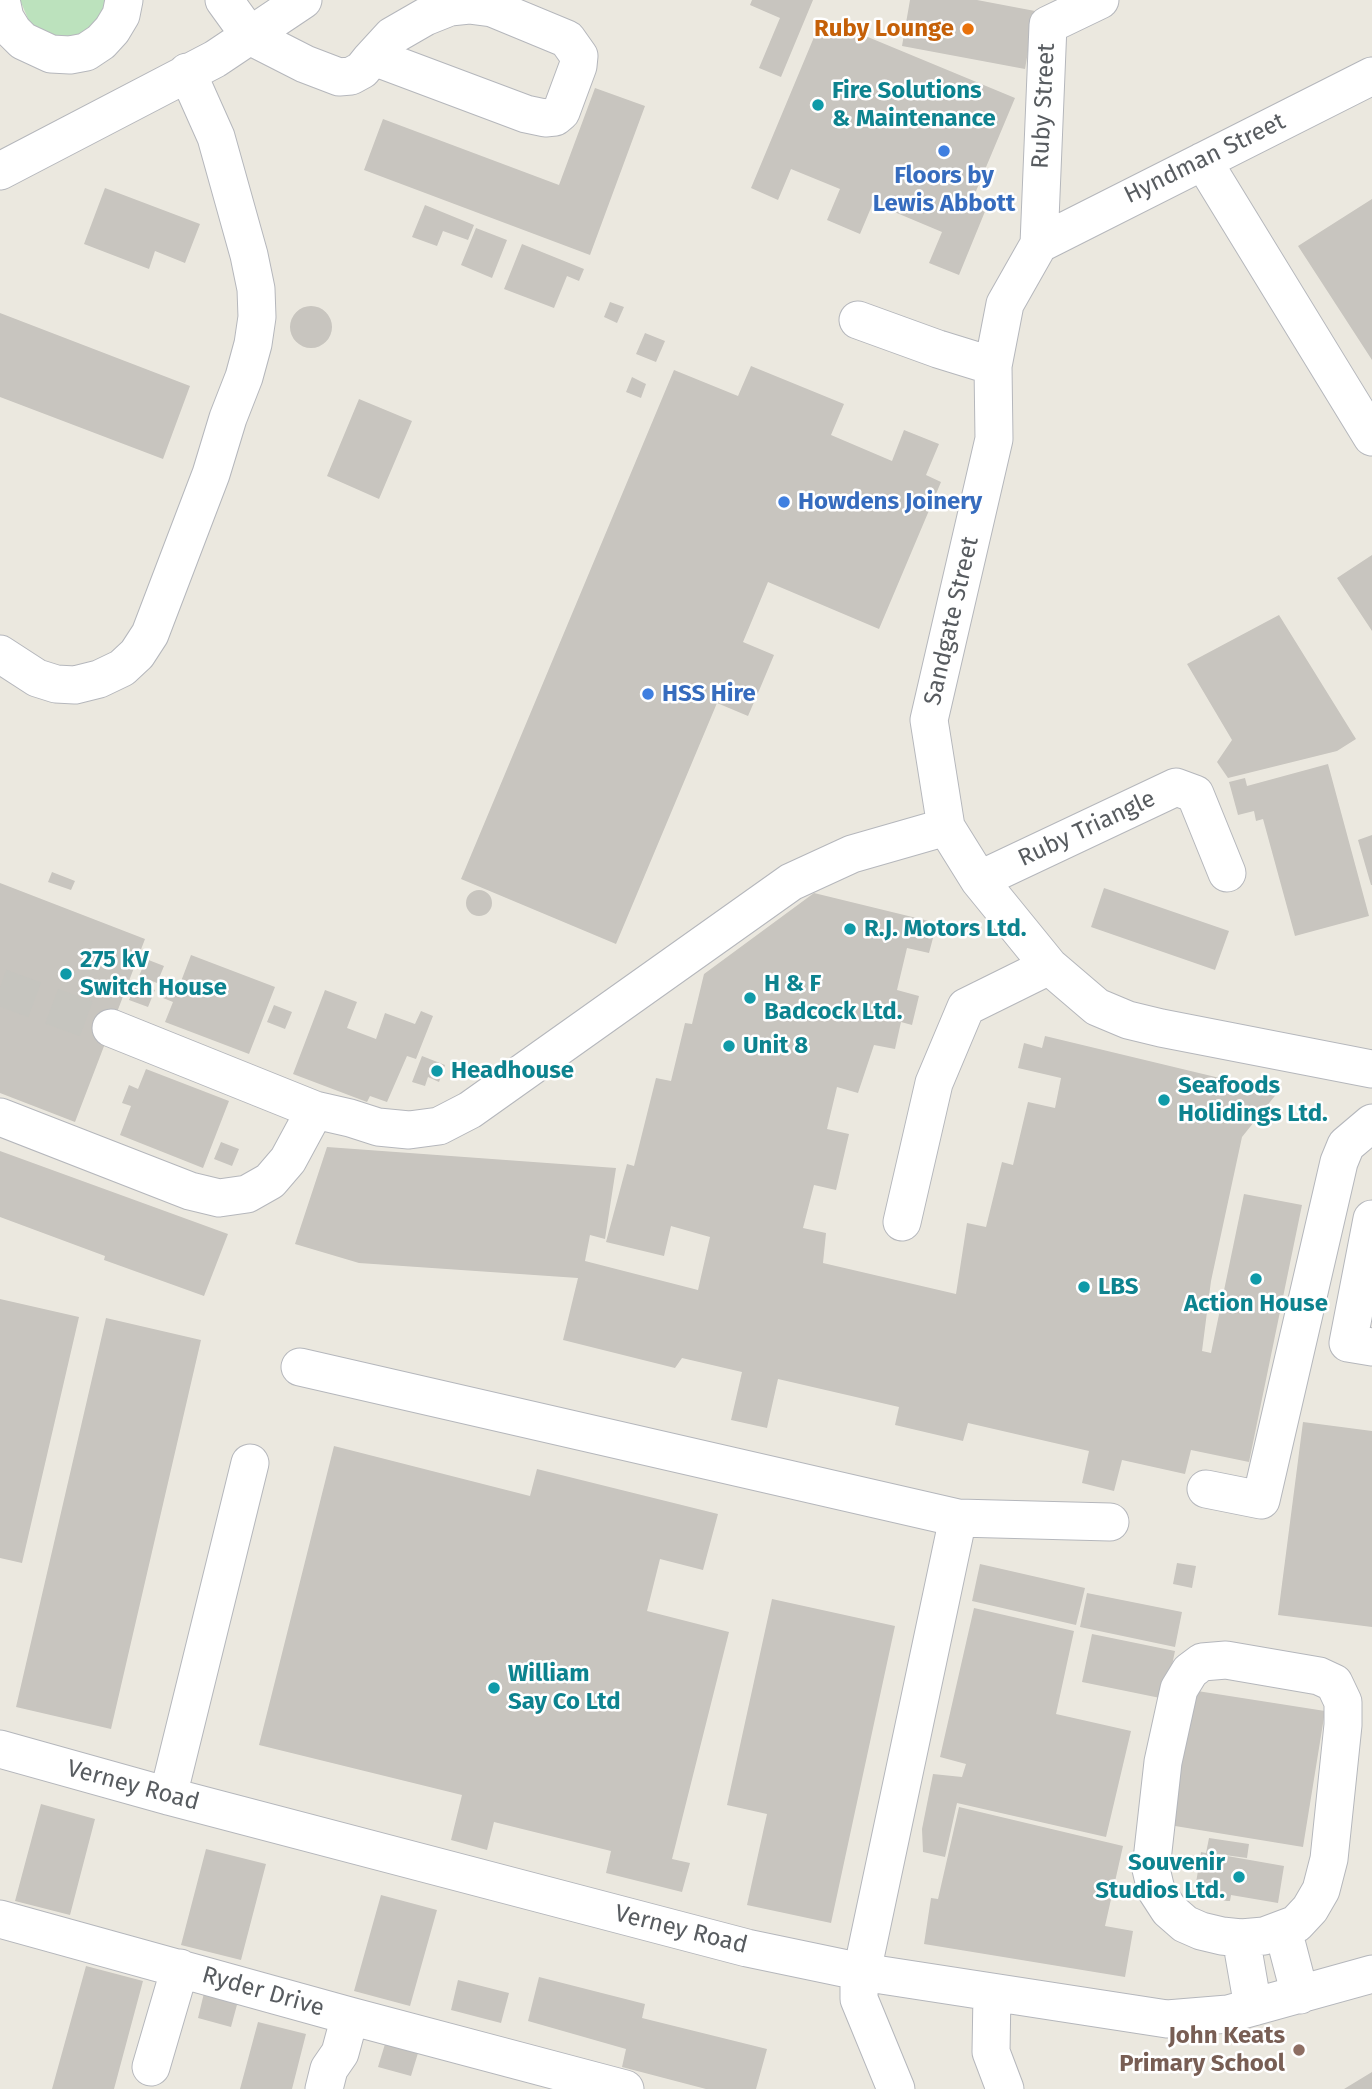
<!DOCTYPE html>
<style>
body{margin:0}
canvas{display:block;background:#ebe8df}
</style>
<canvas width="1372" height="2089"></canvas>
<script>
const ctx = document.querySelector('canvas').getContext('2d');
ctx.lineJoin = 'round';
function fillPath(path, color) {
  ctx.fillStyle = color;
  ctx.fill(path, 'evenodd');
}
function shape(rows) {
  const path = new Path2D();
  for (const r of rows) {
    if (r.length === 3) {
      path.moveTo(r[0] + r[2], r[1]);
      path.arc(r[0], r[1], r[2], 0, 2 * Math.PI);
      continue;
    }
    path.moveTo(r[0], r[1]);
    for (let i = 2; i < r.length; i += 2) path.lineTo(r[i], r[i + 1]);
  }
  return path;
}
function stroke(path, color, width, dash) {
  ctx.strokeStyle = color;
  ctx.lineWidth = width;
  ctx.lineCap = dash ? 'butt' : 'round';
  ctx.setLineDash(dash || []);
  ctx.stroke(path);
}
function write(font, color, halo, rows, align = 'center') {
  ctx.font = font + ' "Fira Sans",sans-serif';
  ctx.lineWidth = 5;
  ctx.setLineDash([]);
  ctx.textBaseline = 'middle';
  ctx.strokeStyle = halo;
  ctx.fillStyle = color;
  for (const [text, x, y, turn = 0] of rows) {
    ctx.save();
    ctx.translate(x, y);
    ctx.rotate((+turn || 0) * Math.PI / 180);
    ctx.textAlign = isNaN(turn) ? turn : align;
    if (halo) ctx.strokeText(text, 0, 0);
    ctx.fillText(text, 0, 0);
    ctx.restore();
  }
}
fillPath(shape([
 [20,0,110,0,105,12,88,33,63,39,39,30,29,21]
]), '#bce2bd');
fillPath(shape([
 [752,0,813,0,781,77,759,68,780,18,750,5],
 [910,0,977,0,1035,11,1025,69,902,46],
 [822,18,1015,98,971,203,986,209,959,275,929,263,942,232,873,203,860,234,827,220,840,189,791,169,778,200,751,188],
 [595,88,645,106,590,255,364,170,383,119,559,185],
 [105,188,200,224,185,263,155,251,149,269,84,244],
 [1372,199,1372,360,1298,246],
 [425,205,474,225,468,240,443,231,437,246,412,237],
 [476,228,507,240,492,278,461,265],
 [522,244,584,269,579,281,567,276,554,308,504,289],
 [610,302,624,307,617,323,604,317],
 [311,327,21],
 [0,313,190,386,163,459,0,397],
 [645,333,665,341,656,362,636,354],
 [751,366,844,404,831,435,892,461,904,430,939,444,926,475,941,482,879,629,768,582,743,642,774,655,761,686,748,716,717,703,616,944,461,879,674,370,738,396],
 [632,377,646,384,641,398,626,392],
 [359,399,412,421,379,499,327,476],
 [1372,555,1372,631,1337,578],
 [1279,615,1356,739,1337,751,1228,778,1217,762,1232,740,1187,664],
 [1328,764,1369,916,1295,936,1263,819,1256,821,1254,811,1238,815,1229,782,1245,778,1247,786],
 [1372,835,1372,885,1371,885,1358,840],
 [52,872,75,881,71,890,48,882],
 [0,883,145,939,75,1122,0,1093],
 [1104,888,1229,931,1215,970,1091,927],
 [479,903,13],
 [814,893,937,923,929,953,907,948,897,990,919,996,912,1025,901,1022,895,1049,874,1045,858,1093,837,1087,827,1129,849,1134,842,1164,836,1190,814,1185,803,1228,826,1233,823,1263,956,1294,967,1223,986,1227,1002,1162,1013,1165,1028,1102,1055,1108,1061,1078,1018,1068,1024,1043,1042,1048,1045,1036,1278,1092,1242,1137,1211,1281,1202,1351,1211,1353,1244,1194,1302,1205,1249,1462,1191,1450,1185,1474,1122,1460,1114,1491,1082,1483,1089,1451,968,1423,963,1441,895,1425,899,1407,778,1379,767,1428,731,1420,742,1372,682,1358,675,1368,563,1340,578,1278,359,1263,295,1244,327,1147,616,1168,605,1239,590,1235,585,1261,698,1290,710,1237,671,1226,664,1256,606,1242,627,1164,634,1166,656,1078,671,1081,685,1023,692,1024,704,974],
 [191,955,275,987,249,1054,165,1022,173,1002,163,998,170,980,180,984],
 [146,959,164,966,157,983,139,976],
 [136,983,155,990,148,1007,129,1000],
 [325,990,357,1002,347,1028,376,1039,385,1013,415,1024,421,1011,433,1016,416,1059,407,1056,387,1102,370,1096,367,1102,293,1074],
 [274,1005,292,1012,285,1029,267,1022],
 [422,1056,445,1065,439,1082,428,1077,425,1086,412,1082],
 [146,1069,229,1101,203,1168,120,1135,131,1106,122,1103,129,1085,138,1089],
 [221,1142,239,1149,232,1166,214,1159],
 [0,1151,228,1234,204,1296,104,1260,105,1256,0,1217],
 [0,1299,79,1317,22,1563,0,1558],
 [106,1318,201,1340,111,1729,16,1707],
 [1303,1422,1372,1431,1372,1627,1278,1615],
 [334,1446,530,1496,537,1469,718,1514,703,1570,660,1559,647,1611,729,1632,672,1859,690,1863,682,1892,606,1873,611,1851,494,1822,487,1850,451,1840,462,1795,259,1745],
 [1177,1563,1196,1566,1192,1588,1173,1584],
 [980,1564,1085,1588,1076,1625,972,1601],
 [1087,1593,1182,1612,1175,1647,1080,1627],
 [772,1599,895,1626,831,1923,747,1905,767,1814,727,1805],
 [974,1608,1074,1631,1056,1714,1131,1731,1106,1837,957,1803,945,1857,923,1852,922,1829,933,1774,962,1777,966,1764,940,1757],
 [1092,1634,1175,1651,1165,1699,1082,1682],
 [1191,1690,1325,1711,1303,1847,1169,1825],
 [41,1804,95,1819,70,1915,15,1901],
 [959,1807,1123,1846,1105,1926,1133,1931,1125,1977,924,1944,931,1898,938,1899],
 [1209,1838,1249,1844,1247,1858,1210,1853,1284,1866,1278,1903,1231,1895,1230,1901,1227,1901,1217,1899,1218,1893,1195,1889,1201,1852,1206,1853],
 [206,1849,266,1864,241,1960,181,1945],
 [381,1895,437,1910,410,2006,354,1991],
 [86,1966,143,1981,114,2089,52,2089],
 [539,1977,645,2004,642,2018,767,2049,756,2089,706,2089,622,2067,626,2049,528,2021],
 [458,1980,509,1993,501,2023,451,2010],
 [204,1993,238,2001,231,2027,198,2018],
 [258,2022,306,2034,292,2089,240,2089],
 [385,2044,418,2053,411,2076,378,2067],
 [1372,2072,1372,2089,1344,2089]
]), '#c8c5bf');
stroke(shape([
 [0,987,111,1028]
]), '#c6c5bf', 37, [37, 18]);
const minor = shape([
 [1,0,5,18,13,31,23,41,51,54,70,55,86,52,101,42,112,30,121,15,124,0],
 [224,0,250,36,305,64,339,77,351,76,362,70,370,60,392,36,425,17,450,7,469,5,492,8,567,39,579,56,578,66,561,112,555,117,545,118,526,114,382,60,370,60],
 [1100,0,1048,25,1039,244,1005,304,993,366,994,439,929,720,946,827,979,880,1049,966,1097,1007,1128,1020,1161,1028,1372,1069],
 [1203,161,1372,437],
 [0,171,215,59,303,0],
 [1039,244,1372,76],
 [858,320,938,349,993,366],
 [0,654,37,678,56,684,75,685,99,679,122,668,137,654,150,634,211,474,228,418,244,377,253,344,257,317,256,289,249,255,216,137,187,72],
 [979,880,1176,787,1195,794,1227,873],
 [111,1028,315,1110],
 [0,1117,190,1191,219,1198,247,1194,270,1181,288,1160,315,1110,350,1118,378,1127,409,1130,439,1126,470,1110,791,882,852,854,946,827],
 [1372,1219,1348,1343,1372,1347],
 [902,1222,934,1083,966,1007,1049,966],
 [300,1367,958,1518,1110,1522],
 [1206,1489,1261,1500,1339,1162,1346,1145,1372,1123],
 [1226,1660,1319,1676,1334,1683,1343,1702,1343,1725,1329,1859,1321,1890,1310,1909,1296,1924,1264,1936,1241,1938,1222,1936,1201,1931,1185,1924,1169,1910,1156,1890,1151,1869,1163,1762,1179,1689,1190,1671,1202,1662,1226,1660],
 [0,1749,168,1796,747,1948,862,1972,1167,2019,1228,2014,1372,1974],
 [168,1796,250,1463],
 [0,1919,350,2016,625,2089],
 [1283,1930,1300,1995],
 [1241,1938,1253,2007],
 [992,1993,991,2052,1005,2089],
 [151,2067,180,1968],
 [324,2089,329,2069,340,2053,350,2016],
 [896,2089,859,1999,859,1986,958,1518]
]);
stroke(minor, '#b5b7bc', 39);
stroke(minor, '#fff', 37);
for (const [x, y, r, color] of [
 [968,29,7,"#e8710a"],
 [818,105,7,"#0f9aa8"],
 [944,151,7,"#3f7fe0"],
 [784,502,7,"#3f7fe0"],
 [648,694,7,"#3f7fe0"],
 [850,929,7,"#0f9aa8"],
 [66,974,7,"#0f9aa8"],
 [750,998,7,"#0f9aa8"],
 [729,1046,7,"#0f9aa8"],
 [437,1071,7,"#0f9aa8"],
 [1164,1100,7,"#0f9aa8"],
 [1256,1279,7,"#0f9aa8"],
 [1084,1287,7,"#0f9aa8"],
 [494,1688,7,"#0f9aa8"],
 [1239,1877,7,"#0f9aa8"],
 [1299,2050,7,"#8d6e63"]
]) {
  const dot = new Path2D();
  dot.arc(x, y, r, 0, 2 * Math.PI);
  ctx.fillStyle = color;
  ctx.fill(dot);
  stroke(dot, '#fff', 2.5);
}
write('bold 24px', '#c56008', '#fff', [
 ["Ruby Lounge",954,29]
], 'right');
write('bold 24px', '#0d838f', '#fff', [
 ["Fire Solutions",832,91],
 ["& Maintenance",832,119],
 ["R.J. Motors Ltd.",864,929],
 ["275 kV",80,960],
 ["Switch House",80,988],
 ["H & F",764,984],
 ["Badcock Ltd.",764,1012],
 ["Unit 8",743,1046],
 ["Headhouse",451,1071],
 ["Seafoods",1178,1086],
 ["Holidings Ltd.",1178,1114],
 ["LBS",1098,1287],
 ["Action House",1256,1304,"center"],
 ["William",508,1674],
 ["Say Co Ltd",508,1702],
 ["Souvenir",1225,1863,"right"],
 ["Studios Ltd.",1225,1891,"right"]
], 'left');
write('24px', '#585c60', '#fff', [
 ["Ruby Street",1044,106,-87],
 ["Hyndman Street",1205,159,-26],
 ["Sandgate Street",952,621,-77],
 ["Ruby Triangle",1087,829,-25],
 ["Verney Road",133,1786,15],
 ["Verney Road",681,1930,14],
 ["Ryder Drive",263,1992,16]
]);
write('bold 24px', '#366cbe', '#fff', [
 ["Floors by",944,176,"center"],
 ["Lewis Abbott",944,204,"center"],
 ["Howdens Joinery",798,502],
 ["HSS Hire",662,694]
], 'left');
write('bold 24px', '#785e54', '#fff', [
 ["John Keats",1285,2036],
 ["Primary School",1285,2064]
], 'right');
</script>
